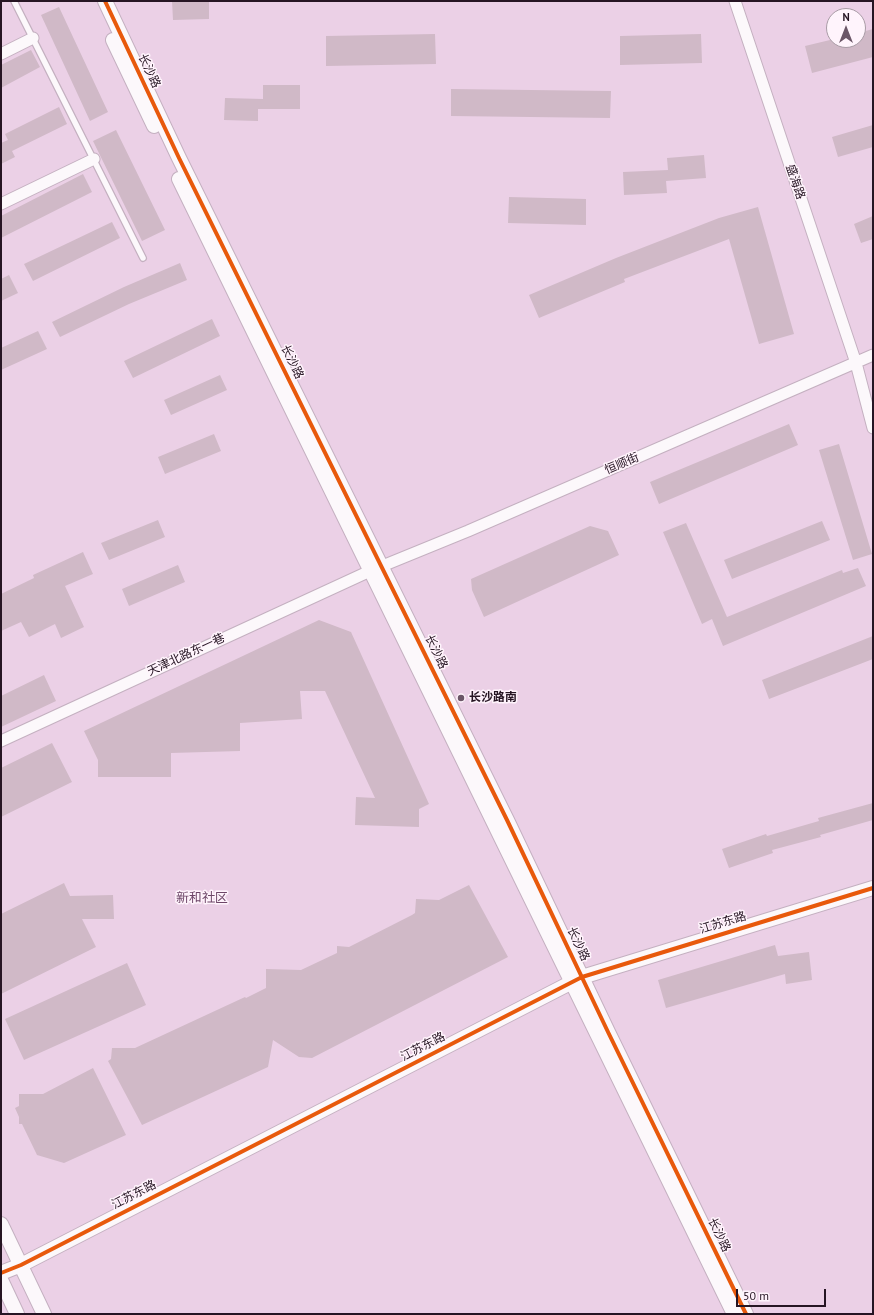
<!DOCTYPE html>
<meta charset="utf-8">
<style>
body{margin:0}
#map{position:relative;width:874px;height:1315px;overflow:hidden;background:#ebd0e6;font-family:"PT Sans",sans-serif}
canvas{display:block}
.frame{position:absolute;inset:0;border:2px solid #261523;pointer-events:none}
.north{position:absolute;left:826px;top:8px;width:40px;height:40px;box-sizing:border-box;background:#fff4fc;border:1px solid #a89ba5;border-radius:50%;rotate:0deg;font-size:11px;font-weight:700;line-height:16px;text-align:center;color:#261523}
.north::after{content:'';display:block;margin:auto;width:14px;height:18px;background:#6b5667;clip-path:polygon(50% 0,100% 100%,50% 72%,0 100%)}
.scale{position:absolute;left:736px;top:1289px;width:90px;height:18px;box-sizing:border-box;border:2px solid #261523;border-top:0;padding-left:5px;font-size:12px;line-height:14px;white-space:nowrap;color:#261523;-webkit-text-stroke:3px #fff4fc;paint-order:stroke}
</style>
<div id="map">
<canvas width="874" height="1315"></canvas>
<div class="frame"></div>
<div class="north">N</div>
<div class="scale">50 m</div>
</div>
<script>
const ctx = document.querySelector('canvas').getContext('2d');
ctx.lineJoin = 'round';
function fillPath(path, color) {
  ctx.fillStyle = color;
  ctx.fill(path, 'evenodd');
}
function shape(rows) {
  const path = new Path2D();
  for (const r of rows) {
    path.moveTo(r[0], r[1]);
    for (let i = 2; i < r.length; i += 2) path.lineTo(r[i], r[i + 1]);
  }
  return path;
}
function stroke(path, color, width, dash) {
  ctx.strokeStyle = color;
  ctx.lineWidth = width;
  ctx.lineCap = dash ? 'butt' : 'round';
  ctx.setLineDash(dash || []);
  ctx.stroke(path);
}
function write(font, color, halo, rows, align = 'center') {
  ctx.font = font + ' "PT Sans","Noto Sans SC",sans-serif';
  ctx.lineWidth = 3;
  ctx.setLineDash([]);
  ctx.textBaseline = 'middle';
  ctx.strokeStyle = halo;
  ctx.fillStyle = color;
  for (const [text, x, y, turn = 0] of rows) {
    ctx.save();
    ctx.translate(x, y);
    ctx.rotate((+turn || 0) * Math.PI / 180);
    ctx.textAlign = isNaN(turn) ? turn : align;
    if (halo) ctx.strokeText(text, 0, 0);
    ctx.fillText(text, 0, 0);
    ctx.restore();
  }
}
fillPath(shape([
 [172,1,209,1,209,19,173,20],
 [59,7,108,112,90,121,41,15],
 [873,29,873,57,812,73,805,46,830,40,858,40,858,33],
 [435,34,436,64,326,66,326,36],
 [701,34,702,63,620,65,620,36],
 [31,50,40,67,1,88,1,65],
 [263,85,300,85,300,109,258,109,258,121,224,120,225,98,263,99],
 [451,89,611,91,610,118,451,116],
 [59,107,67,124,12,151,15,157,1,164,1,143,8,140,5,134],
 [873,125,873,147,838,157,832,137],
 [116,130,165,230,142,241,93,141],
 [704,155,706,178,666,181,667,193,624,195,623,172,668,170,667,158],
 [83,174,92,192,1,238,1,216],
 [509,197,586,199,586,225,508,223],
 [758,207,794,334,759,344,729,239,624,279,625,282,539,318,529,295,616,258,719,218],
 [873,216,873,239,861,243,854,224],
 [112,222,120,238,33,281,24,264],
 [180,263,187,280,129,304,60,337,52,322,124,287],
 [9,275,18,293,1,301,1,279],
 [212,319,220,336,133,378,124,361],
 [38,331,47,349,1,370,1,348],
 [220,375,227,390,171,415,164,400],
 [789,424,798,445,659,504,650,482],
 [214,434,221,451,165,474,158,457],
 [839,444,872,554,853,560,819,450],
 [158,520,165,537,109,560,101,543],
 [822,521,830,540,732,579,724,560],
 [686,523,727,617,842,570,843,573,858,568,866,586,723,646,712,619,702,624,663,532],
 [590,526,608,531,619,555,484,617,472,590,471,579],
 [83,552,93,574,65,586,84,627,61,638,55,624,29,637,21,622,1,631,1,594,34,578,33,575],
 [178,565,185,582,129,606,122,589],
 [319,620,351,632,429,804,419,809,419,827,355,825,356,797,375,798,325,691,300,691,302,719,240,723,240,751,171,753,171,777,98,777,98,760,84,731],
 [873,636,873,659,769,699,762,680],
 [44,675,56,701,1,727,1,696],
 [52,743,72,782,1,817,1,768],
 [873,803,873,820,820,835,821,837,772,850,773,853,729,868,722,849,766,834,767,836,819,821,818,818],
 [64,883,70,896,113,895,114,919,82,919,96,947,1,994,1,914],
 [469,885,508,957,312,1058,299,1057,273,1040,268,1067,142,1125,108,1061,111,1059,112,1048,135,1048,245,997,246,998,266,988,266,969,301,970,337,953,337,946,349,947,412,915,415,913,416,899,439,900],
 [775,945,778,956,809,952,812,980,786,984,785,974,666,1008,658,980],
 [127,963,146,1005,24,1060,5,1019],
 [93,1068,126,1135,64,1163,37,1155,22,1124,19,1124,19,1117,15,1108,19,1106,19,1094,43,1094]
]), '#d0b9c7');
const service = shape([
 [14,1,143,258]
]);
const minor = shape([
 [735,1,856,363,873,428],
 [1,54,33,38],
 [1,204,94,159],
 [1,741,370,571,468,531,873,355]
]);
const tertiary = shape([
 [105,1,179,158,507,820,608,1032,746,1314],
 [113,40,154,126],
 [179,179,734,1314],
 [1,1224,44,1314],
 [1,1273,21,1265,582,977,873,888],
 [1,1280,17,1314]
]);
stroke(service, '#c4b0c0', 8);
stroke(minor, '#c4b0c0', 13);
stroke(tertiary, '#c4b0c0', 16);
stroke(service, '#fcf8fb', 5.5);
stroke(minor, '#fcf8fb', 11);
stroke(tertiary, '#fcf8fb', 14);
stroke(shape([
 [105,1,179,158,507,820,608,1032,746,1314],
 [1,1273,21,1265,582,977,873,888]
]), '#e8590c', 4);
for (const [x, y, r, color] of [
 [461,698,4,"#6b5667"]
]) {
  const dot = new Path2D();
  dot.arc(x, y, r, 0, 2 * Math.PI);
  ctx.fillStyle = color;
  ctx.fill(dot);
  stroke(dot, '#fff4fc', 1.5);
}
write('12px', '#261523', '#fff4fc', [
 ["长沙路",149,71,65],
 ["盛海路",795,182,71],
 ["长沙路",292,362,64],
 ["恒顺街",622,464,-23],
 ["长沙路",436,652,64],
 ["天津北路东一巷",186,655,-25],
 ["江苏东路",723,923,-17],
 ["长沙路",578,944,65],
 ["江苏东路",423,1047,-27],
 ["江苏东路",134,1195,-27],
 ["长沙路",719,1235,64]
]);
write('bold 12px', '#261523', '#fff4fc', [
 ["长沙路南",469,698]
], 'left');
write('13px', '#6e4668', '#fff4fc', [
 ["新和社区",202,898]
]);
</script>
